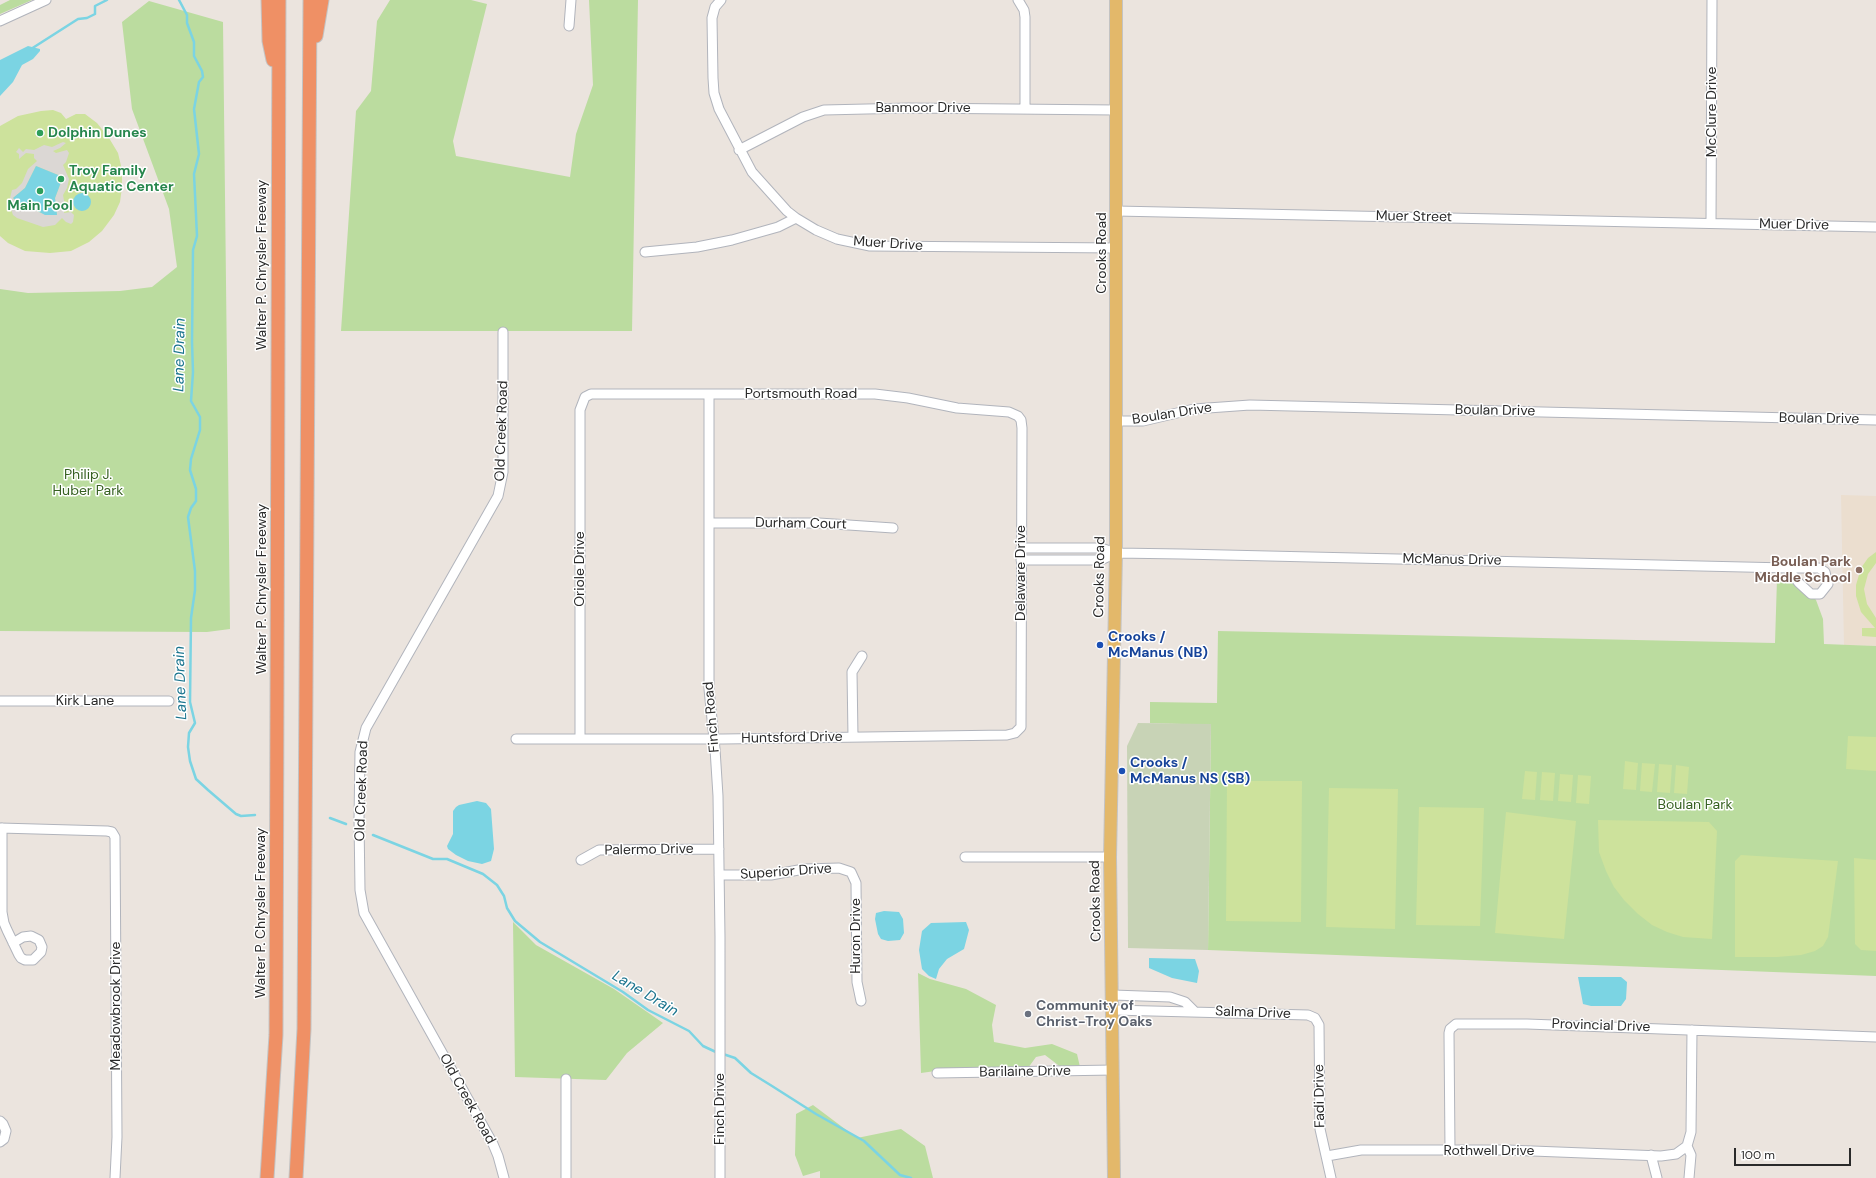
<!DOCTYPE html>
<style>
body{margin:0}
#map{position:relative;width:1876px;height:1178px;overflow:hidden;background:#ebe4de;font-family:"DM Sans",sans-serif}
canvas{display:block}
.scale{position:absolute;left:1734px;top:1148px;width:117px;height:18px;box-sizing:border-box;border:2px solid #2a2a2a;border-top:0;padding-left:5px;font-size:12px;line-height:14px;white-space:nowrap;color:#2a2a2a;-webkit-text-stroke:3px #fff;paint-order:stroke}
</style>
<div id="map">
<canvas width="1876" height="1178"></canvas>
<div class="scale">100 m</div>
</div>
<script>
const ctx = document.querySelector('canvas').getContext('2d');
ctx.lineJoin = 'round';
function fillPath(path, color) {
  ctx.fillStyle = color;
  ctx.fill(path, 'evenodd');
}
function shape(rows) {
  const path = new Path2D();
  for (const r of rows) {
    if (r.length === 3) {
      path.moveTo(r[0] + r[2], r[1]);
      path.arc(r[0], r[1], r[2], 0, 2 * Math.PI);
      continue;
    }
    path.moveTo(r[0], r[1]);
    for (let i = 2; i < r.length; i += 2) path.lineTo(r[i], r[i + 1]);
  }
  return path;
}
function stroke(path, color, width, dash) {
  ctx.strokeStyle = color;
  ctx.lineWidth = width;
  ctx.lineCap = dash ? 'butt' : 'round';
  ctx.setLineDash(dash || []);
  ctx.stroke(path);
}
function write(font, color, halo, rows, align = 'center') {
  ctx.font = font + ' "DM Sans",sans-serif';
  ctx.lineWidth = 3;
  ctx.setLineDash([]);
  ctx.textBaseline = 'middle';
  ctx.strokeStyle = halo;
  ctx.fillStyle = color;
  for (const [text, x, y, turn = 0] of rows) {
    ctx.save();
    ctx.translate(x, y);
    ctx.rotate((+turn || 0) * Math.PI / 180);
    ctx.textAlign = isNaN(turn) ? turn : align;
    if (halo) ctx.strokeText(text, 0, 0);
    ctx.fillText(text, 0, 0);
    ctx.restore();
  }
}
fillPath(shape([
 [1841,495,1876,496,1876,646,1844,645]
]), '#ebdecf');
fillPath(shape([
 [10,0,32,0,0,14,0,5],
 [390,0,471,0,487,4,453,141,456,156,570,177,576,134,593,85,589,0,638,0,632,331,341,331,356,111,371,91,377,21],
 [149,1,223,22,230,629,207,632,0,631,0,289,28,293,120,291,152,287,177,267,169,209,132,109,122,22],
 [1777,579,1793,582,1812,595,1816,600,1823,619,1824,644,1876,646,1876,976,1208,950,1211,725,1150,723,1150,702,1217,703,1218,631,1775,643],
 [513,922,536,945,614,989,663,1023,627,1053,606,1080,515,1077],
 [918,973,930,979,966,989,996,1005,992,1025,994,1042,1025,1048,1052,1044,1077,1054,1080,1067,1062,1068,1045,1055,1036,1057,1028,1068,950,1069,921,1073],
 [813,1105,857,1138,901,1129,925,1146,933,1178,820,1178,820,1171,803,1176,795,1155,796,1114]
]), '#bbdc9f');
fillPath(shape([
 [1138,723,1211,724,1208,950,1128,948,1127,746]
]), '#c8d3b6');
fillPath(shape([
 [53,110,61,113,66,119,76,114,85,114,97,123,109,138,118,153,122,170,122,187,120,202,114,215,102,231,89,242,71,251,50,253,25,251,8,243,0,236,0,126,18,116,41,111],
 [1876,552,1876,563,1868,574,1864,589,1867,604,1876,618,1876,637,1862,636,1862,628,1875,628,1861,612,1856,596,1856,585,1861,568,1868,558],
 [1848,736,1876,737,1876,771,1846,769],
 [1625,761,1638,763,1636,790,1623,789],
 [1642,763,1655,764,1652,792,1640,791],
 [1659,764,1672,765,1670,793,1657,792],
 [1676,765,1689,767,1687,794,1674,793],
 [1525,771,1537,772,1535,800,1522,799],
 [1542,772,1555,773,1553,801,1540,800],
 [1560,774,1573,775,1571,802,1558,801],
 [1578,775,1591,776,1589,804,1576,803],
 [1227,781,1302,781,1301,922,1226,921],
 [1329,788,1398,789,1395,929,1326,927],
 [1419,807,1484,808,1480,926,1416,925],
 [1506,812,1576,821,1564,939,1495,933],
 [1598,820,1709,822,1717,831,1712,939,1683,937,1667,932,1652,925,1638,914,1624,900,1614,887,1606,871,1599,852],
 [1741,855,1838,861,1828,937,1823,946,1815,951,1801,955,1777,957,1735,957,1735,861],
 [1854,858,1876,860,1876,951,1861,950,1855,944]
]), '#cde29c');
fillPath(shape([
 [63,142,66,143,60,148,53,151,56,153,67,150,69,153,66,162,63,165,69,179,67,188,63,195,65,206,64,213,71,212,74,215,73,222,71,224,66,222,62,218,55,225,43,227,17,218,13,215,9,203,11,194,12,190,16,189,22,183,28,169,37,161,34,158,34,154,26,153,19,159,19,154,16,152,19,148,23,152,26,149,34,150,44,145,52,147],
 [36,166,63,177,55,198,57,215,41,213,31,208,23,206,13,198,25,188]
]), '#dbd7d4');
fillPath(shape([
 [28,46,40,49,40,51,33,59,22,65,13,82,0,96,0,60],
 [36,166,63,177,55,198,57,215,45,215,32,208,23,206,13,198,25,188],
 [82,202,9],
 [477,801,486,803,491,809,494,849,491,861,482,864,468,861,456,855,448,849,447,846,453,834,453,811,456,807,459,805],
 [884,911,899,912,903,919,904,933,900,940,888,941,881,939,878,934,875,919,876,913],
 [966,922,969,930,964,949,947,959,939,969,936,979,929,976,922,969,919,950,922,931,931,923],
 [1149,958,1195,959,1199,971,1197,983,1172,978,1149,968],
 [1578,977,1621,977,1627,982,1626,999,1621,1006,1591,1006,1583,1004]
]), '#7bd4e3');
stroke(shape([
 [179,0,187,15,187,23,194,42,194,56,202,71,203,77,199,82,194,109,199,154,194,174,197,236,193,250,192,342,193,372,191,401,200,417,200,430,191,459,190,470,196,489,196,501,191,508,188,517,195,571,195,590,191,618,190,702,195,723,189,733,188,747,190,761,196,779,208,790,236,814,241,816,255,815],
 [31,49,78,19,87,18,95,14,95,6,107,0],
 [330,818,346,824],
 [373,835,433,859,447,859,483,874,497,885,504,896,507,908,515,921,540,942,623,992,648,1010,689,1031,703,1046,718,1053],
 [723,1054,735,1058,751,1073,772,1086,816,1114,864,1141,900,1175,911,1178]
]), '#7bd4e3', 2.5);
const minor = shape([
 [721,0,715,7,712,18,713,78,714,93,719,109,752,172,787,211,796,218],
 [1018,0,1024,10,1025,17,1025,109],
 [0,21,46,0],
 [569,26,571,0],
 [739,150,803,117,824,110,909,108,1116,110],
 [1116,211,1876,227],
 [1711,223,1712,0],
 [645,252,697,247,732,240,778,227,796,218,816,230,837,239,870,246,1117,248],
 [503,332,503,472,498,496,366,728,360,752,359,820,360,890,364,913,493,1144,498,1156,504,1178],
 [709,394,709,689,715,749,718,796,720,937,720,1178],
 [1116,421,1143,421,1194,409,1250,405,1876,420],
 [709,523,819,523,893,528],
 [1021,548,1101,548,1116,553,1182,554,1787,568,1819,568,1825,572,1828,584,1820,594,1811,594,1799,583,1787,568],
 [1021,560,1101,560,1116,553],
 [0,701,169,701],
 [853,737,852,672,862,656],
 [516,739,723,739,1007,735,1015,733,1021,727,1021,723,1022,428,1021,420,1018,416,1009,412,957,408,908,398,875,394,591,394,585,397,580,410,580,739],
 [0,828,107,831,112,832,115,837,117,1137,115,1178],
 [2,828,2,912,4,923,7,930,19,955,21,958,25,960,33,960,41,952,42,947,39,940,31,936,23,937,13,943],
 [965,857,1110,857],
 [581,860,599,850,719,849],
 [719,875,771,875,804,869,839,868,851,872,856,883,857,982,861,1001],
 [1113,995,1170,997,1185,1002,1194,1011],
 [1113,1010,1308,1015,1315,1018,1319,1025,1320,1129,1331,1178],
 [937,1073,1113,1070],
 [566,1079,566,1178],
 [0,1121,3,1124,6,1131,4,1139,0,1142],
 [1687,1146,1691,1155,1689,1178],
 [1450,1150,1449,1033,1450,1029,1456,1024,1527,1024,1876,1037],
 [1651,1155,1657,1178],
 [1327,1156,1361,1150,1507,1150,1661,1156,1676,1154,1687,1146,1691,1132,1692,1030]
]);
const major = shape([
 [1114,1178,1110,857,1116,553,1116,0]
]);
const highway = shape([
 [268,0,269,41,273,60],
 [316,36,322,0],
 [267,1178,276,1035,279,0],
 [296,1178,304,1029,310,0]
]);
stroke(minor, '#b1b4bc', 11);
stroke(major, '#c3c3c3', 14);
stroke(highway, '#c3c3c3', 15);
stroke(minor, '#fff', 9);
stroke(major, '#e3b86a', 12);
stroke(highway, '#ef9065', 13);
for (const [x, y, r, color] of [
 [40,133,4,"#2e9e5b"],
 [61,179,4,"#2e9e5b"],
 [40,191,4,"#2e9e5b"],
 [1859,570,4,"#8d6e63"],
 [1100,645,4,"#1a4fb4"],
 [1122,771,4,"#1a4fb4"],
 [1028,1014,4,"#6b7280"]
]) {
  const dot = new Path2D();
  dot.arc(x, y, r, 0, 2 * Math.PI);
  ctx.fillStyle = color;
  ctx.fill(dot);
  stroke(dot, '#fff', 1.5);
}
write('14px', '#2a2a2a', '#fff', [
 ["Banmoor Drive",923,108],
 ["McClure Drive",1712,112,-90],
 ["Muer Street",1414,217,1],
 ["Muer Drive",1794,225,1],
 ["Muer Drive",888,244,4],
 ["Crooks Road",1102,253,-90],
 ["Walter P. Chrysler Freeway",262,265,-90],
 ["Portsmouth Road",801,394],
 ["Boulan Drive",1495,411,1],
 ["Boulan Drive",1172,414,-9],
 ["Boulan Drive",1819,419,1],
 ["Old Creek Road",502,431,-88],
 ["Durham Court",801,524,1],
 ["McManus Drive",1452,560,1],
 ["Oriole Drive",580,569,-90],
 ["Delaware Drive",1021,573,-90],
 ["Crooks Road",1100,577,-89],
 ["Walter P. Chrysler Freeway",262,589,-90],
 ["Kirk Lane",85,701],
 ["Finch Road",712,717,-95],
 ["Huntsford Drive",792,738,-1],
 ["Old Creek Road",362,791,-88],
 ["Palermo Drive",649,850,-1],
 ["Superior Drive",786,872,-4],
 ["Crooks Road",1096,901,-91],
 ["Walter P. Chrysler Freeway",261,913,-90],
 ["Huron Drive",856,936,-90],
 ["Meadowbrook Drive",116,1006,-90],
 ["Salma Drive",1253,1013,2],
 ["Provincial Drive",1601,1026,2],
 ["Barilaine Drive",1025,1072,-1],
 ["Fadi Drive",1320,1096,-91],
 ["Old Creek Road",467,1099,61],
 ["Finch Drive",720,1109,-90],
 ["Rothwell Drive",1489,1151]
]);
write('bold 14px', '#27864d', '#fff', [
 ["Dolphin Dunes",48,133],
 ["Troy Family",69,171],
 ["Aquatic Center",69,187],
 ["Main Pool",40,206,"center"]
], 'left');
write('14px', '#366021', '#fff', [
 ["Philip J.",88,475],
 ["Huber Park",88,491],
 ["Boulan Park",1695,805]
]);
write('bold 14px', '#785e54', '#fff', [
 ["Boulan Park",1851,562],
 ["Middle School",1851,578]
], 'right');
write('bold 14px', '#164399', '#fff', [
 ["Crooks /",1108,637],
 ["McManus (NB)",1108,653],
 ["Crooks /",1130,763],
 ["McManus NS (SB)",1130,779]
], 'left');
write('bold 14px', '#5b616d', '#fff', [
 ["Community of",1036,1006],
 ["Christ-Troy Oaks",1036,1022]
], 'left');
write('italic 15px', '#1a748e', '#fff', [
 ["Lane Drain",180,355,-89],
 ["Lane Drain",181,683,-92],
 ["Lane Drain",645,994,31]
]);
</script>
